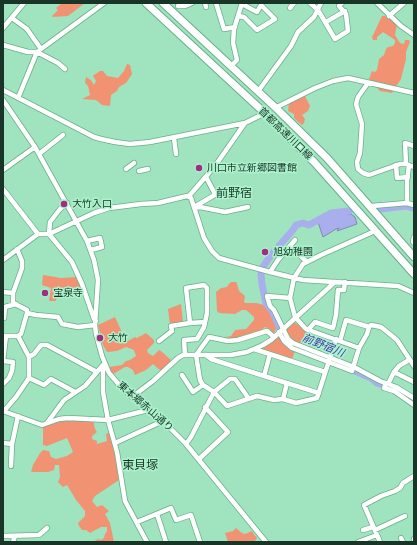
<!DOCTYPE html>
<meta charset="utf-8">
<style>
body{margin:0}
#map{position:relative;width:417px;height:545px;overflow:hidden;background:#9fe4bf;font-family:"Roboto Condensed",sans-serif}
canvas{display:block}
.frame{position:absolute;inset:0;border:4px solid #183527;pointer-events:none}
</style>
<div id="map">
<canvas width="417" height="545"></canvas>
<div class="frame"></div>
</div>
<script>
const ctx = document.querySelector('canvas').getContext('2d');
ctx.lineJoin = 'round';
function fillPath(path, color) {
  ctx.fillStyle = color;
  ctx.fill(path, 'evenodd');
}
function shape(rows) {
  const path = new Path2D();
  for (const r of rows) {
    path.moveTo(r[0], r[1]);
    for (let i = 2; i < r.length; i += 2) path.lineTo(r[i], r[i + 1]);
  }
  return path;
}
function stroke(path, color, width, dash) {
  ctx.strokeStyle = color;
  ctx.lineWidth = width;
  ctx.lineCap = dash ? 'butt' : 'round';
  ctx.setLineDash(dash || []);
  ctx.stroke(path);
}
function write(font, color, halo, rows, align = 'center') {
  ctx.font = font + ' "Roboto Condensed","Noto Sans JP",sans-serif';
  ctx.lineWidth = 3;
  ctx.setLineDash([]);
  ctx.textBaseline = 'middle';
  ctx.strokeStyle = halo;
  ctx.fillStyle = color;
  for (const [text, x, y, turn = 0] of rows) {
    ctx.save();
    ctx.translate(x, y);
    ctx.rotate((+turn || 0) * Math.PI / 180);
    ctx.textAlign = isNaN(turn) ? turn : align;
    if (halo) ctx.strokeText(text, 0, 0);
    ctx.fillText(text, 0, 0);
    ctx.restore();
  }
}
fillPath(shape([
 [62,3,85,3,68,16,53,17,52,16,58,10,56,8],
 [382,16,385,16,397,24,395,35,400,43,404,44,405,40,409,40,410,42,406,52,406,59,401,79,392,93,380,91,369,79,372,71,375,72,377,70,379,59,384,55,386,49,388,47,393,46,395,43,395,40,383,32,377,37,377,40,373,40,372,37,374,33],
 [127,64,130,65,132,74,126,83,119,87,117,91,111,95,110,106,102,105,96,100,82,99,90,95,88,86,85,83,86,77,91,80,94,85,96,81,93,76,94,75,100,71,103,71,107,76,118,78,124,71],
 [300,96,305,96,310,106,308,111,302,115,305,119,304,123,302,125,294,118,294,114,288,111,289,103],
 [43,275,61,278,77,277,83,289,57,292,56,301,49,301,51,288,42,285],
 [231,282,236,282,237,284,239,291,245,296,244,302,245,303,256,303,264,305,271,313,279,328,275,330,274,334,270,329,265,327,260,331,236,339,225,337,231,336,235,330,246,329,254,320,254,317,246,310,242,310,235,314,219,313,217,311,216,292,221,288,227,287,228,285],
 [181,304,183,322,170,324,168,309],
 [115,317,125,339,128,341,135,337,137,338,146,333,154,340,154,343,147,350,148,353,153,356,159,350,161,351,171,360,169,363,161,371,153,364,146,370,135,375,133,370,128,367,125,367,113,374,109,367,122,365,126,361,130,360,136,356,134,350,126,347,117,351,107,352,103,345,98,325],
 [294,322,306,331,301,345,292,339,286,331,286,329],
 [277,337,280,338,289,349,295,351,292,359,261,350,261,348],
 [59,420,93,420,95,429,97,432,92,436,92,439,97,441,97,444,107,441,106,434,110,432,114,449,119,480,95,496,92,501,97,507,102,505,109,511,105,514,110,523,114,542,93,542,98,539,101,540,104,538,105,534,107,531,107,527,101,527,90,533,86,530,82,530,79,526,78,523,85,516,85,511,76,500,67,485,63,487,58,482,60,477,59,465,55,465,54,470,48,472,31,472,33,465,40,453,43,450,49,451,51,457,56,459,67,456,73,452,67,438,47,446,43,445,43,426],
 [236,528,242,533,245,534,252,531,255,536,257,537,256,540,253,542,228,542,225,533,233,531]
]), '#f19372');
const water = shape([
 [342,214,351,214,355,217,357,224,337,231,339,228,336,229,323,237,318,222,333,215,342,214]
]);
fillPath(water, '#a9afed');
stroke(water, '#7e8ab2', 1);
stroke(shape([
 [380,209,406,206,414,208],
 [284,337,272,311,266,303,262,284,261,274,263,267,271,255,293,230,296,225,303,223,309,225,331,213,349,211],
 [346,367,371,378,377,383,395,389,414,401]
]), '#a9afed', 7);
const minor = shape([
 [205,3,206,7],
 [216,3,224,29,235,27],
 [310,3,318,10],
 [377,3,401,26,414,35],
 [178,6,185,6,192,3],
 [290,8,294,3],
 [318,10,335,39,348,31,346,14,339,6,342,3],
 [238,16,244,17,257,30,275,19,261,5,257,12,242,4],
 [389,16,404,3],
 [12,18,27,29,41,49],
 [326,22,345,11],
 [3,28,24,3],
 [3,45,28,52,37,52,58,63,65,69],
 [232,65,237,60,233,43,234,29,242,3],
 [368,83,358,97,356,104,362,124,360,153,357,162,358,169,363,173,369,175,400,164,406,164,414,167],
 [3,90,94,137,101,139,115,142,130,144,150,142,245,123],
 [259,90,291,46,298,32,314,17,321,3],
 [18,98,37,52,104,3],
 [3,100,35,147,87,241,94,260,98,280,95,325,96,334,102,356,109,373,122,388,165,423,186,444,266,542],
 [277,107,315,88,333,81,348,78,414,93],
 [174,138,176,154],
 [39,154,63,135],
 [406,164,405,143,414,146],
 [396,165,397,178,408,177],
 [126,169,134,163],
 [3,170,35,147],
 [139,171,148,169],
 [206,177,215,194],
 [3,189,38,234],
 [189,196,215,166,245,123,263,114],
 [67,203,60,209,50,222,49,234,72,262,82,284,94,319,96,321],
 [407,203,407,181,409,165],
 [372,206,407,203,414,205],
 [194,207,218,193],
 [194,208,200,207,225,212,248,207],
 [414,237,413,242,414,243],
 [87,241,100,238,102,247,91,250],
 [290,246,307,262],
 [3,260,38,234,49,234,94,213,109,208,141,204,158,203,187,196,191,198,204,238,212,251,219,258,270,272,303,280,398,286,414,293],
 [270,272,278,260,295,240],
 [3,292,13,293],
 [290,298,267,296,270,306,274,310,288,339,293,343,354,367,380,381,396,387,414,398],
 [27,313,36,315,58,317,62,324,78,327,95,325],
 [4,318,5,307,16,304],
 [190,323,205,322],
 [369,327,371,325,381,327,391,335,397,340,414,366],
 [308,330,315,322,333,328,336,315,338,290,344,290,345,282],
 [279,332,284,341,292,348,352,371,359,348,306,329,295,317,290,298,294,278,303,264,321,255,375,231],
 [3,336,18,336,21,334,27,313,27,310,13,303,13,293,22,268,22,261,17,249],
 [18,336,29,357,29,378,44,385,51,379,75,392],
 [274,337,267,331,238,340,228,341,209,337,196,355,200,380,203,385,214,392,227,406,257,396,274,400,283,399,296,403,317,398,336,339],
 [159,341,172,331,171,326,190,323,186,288,204,285,207,288,207,313,204,327,197,339,184,340,185,355],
 [340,341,346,320,369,327,367,334,359,348],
 [254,349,325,372],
 [270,354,264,376,319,393],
 [206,355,211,359,264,376],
 [29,357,34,354,41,345,47,345,97,372],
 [3,361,6,336],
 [103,365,103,392,108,420,117,452,125,501,147,542],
 [394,372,414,382],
 [182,375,193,392,203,385],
 [386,383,384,388,394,391,414,405],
 [3,384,9,378,12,371,13,362,3,361],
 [388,384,394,372,399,366,409,360],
 [132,397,153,381,178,358,183,355,231,355,247,352,263,345,271,340,335,282],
 [283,399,287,383],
 [3,411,42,425,59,419,68,418,108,420,148,410],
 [4,411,16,397,29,378],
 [47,423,64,400,85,386,103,365],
 [3,443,12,444],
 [115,443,163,421],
 [186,444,191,437,214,392,230,379,235,379,249,399],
 [199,459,228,432,205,407],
 [11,466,12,444,18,416],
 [157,514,166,542],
 [137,522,171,508,176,520,191,515,200,542],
 [363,530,373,527],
 [375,530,405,516],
 [3,536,39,535,47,528],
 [401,538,403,542],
 [414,539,414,540],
 [13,542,15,536],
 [358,542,377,535],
 [380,542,364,505,381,496,395,491,400,488,403,483,414,476]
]);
const highway = shape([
 [146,3,269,117,315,163,414,274],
 [163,3,277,109,327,158,364,200,414,257]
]);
stroke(minor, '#6aae8a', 6);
stroke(highway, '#6aae8a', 9);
stroke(minor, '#fff', 4.5);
stroke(highway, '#fff', 7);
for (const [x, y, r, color] of [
 [199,168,4,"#a22b83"],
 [64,204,4,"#a22b83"],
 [265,252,4,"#a22b83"],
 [45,293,4,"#a22b83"],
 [100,338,4,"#a22b83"]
]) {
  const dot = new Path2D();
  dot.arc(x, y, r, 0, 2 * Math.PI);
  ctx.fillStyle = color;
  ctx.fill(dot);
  stroke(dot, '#acf2cc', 1.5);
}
write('10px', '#183527', '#acf2cc', [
 ["首都高速川口線",285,134,44],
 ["東本郷赤山通り",145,407,41]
]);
write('10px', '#183527', '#acf2cc', [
 ["川口市立新郷図書館",207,168],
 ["大竹入口",72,204],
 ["旭幼稚園",273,252],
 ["宝泉寺",53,293],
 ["大竹",108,338]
], 'left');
write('italic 11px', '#4439af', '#acf2cc', [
 ["前野宿川",323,346,22]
]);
write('12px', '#183527', '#acf2cc', [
 ["前野宿",234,194],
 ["東貝塚",140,466]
]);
</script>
